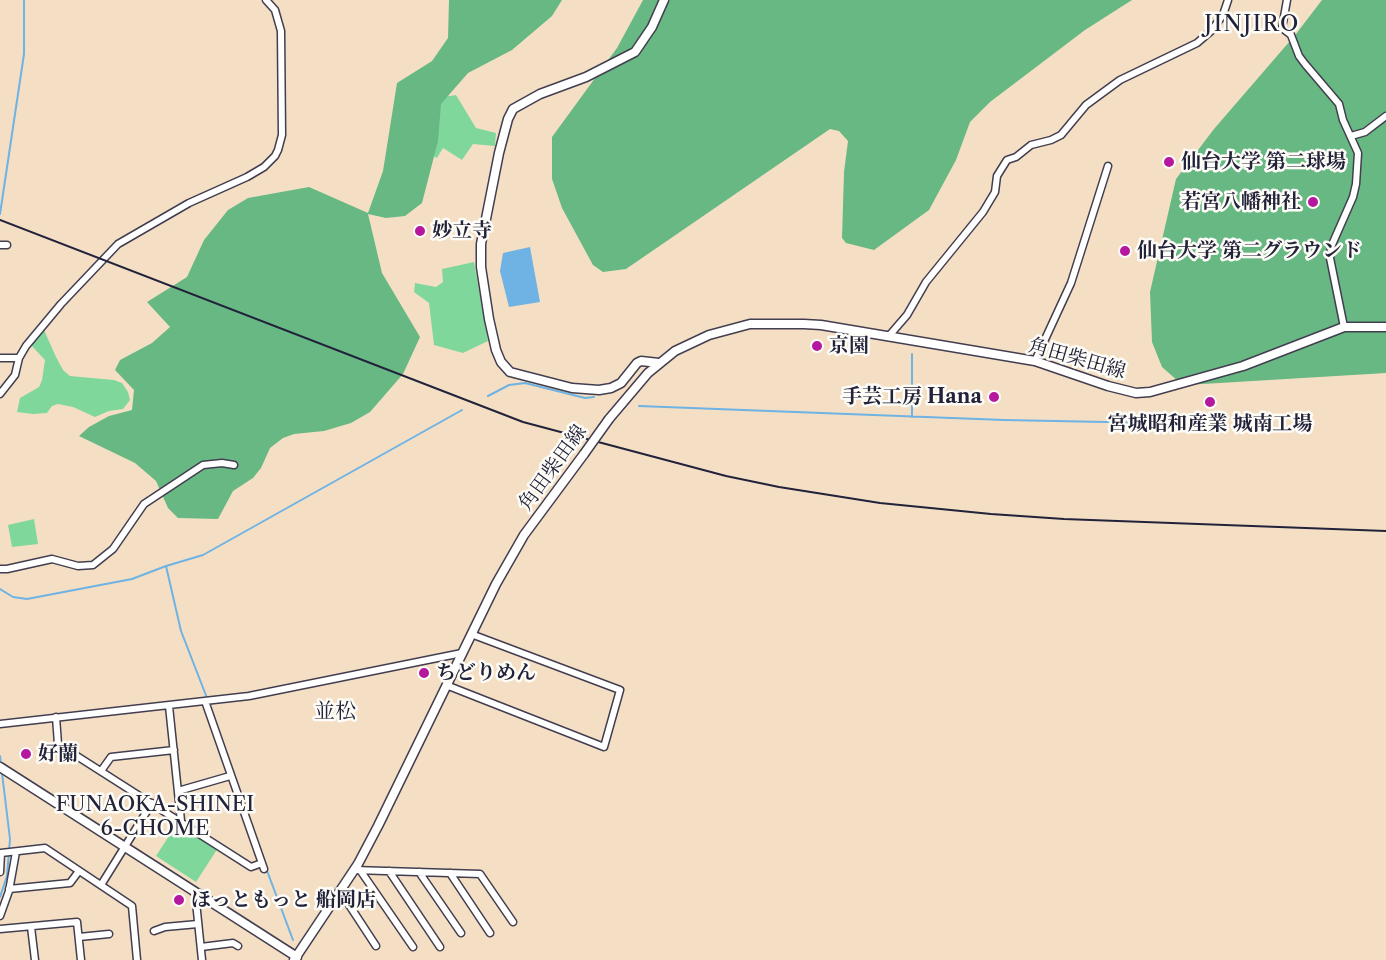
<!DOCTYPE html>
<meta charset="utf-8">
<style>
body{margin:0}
canvas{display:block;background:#f4dfc4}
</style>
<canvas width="1386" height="960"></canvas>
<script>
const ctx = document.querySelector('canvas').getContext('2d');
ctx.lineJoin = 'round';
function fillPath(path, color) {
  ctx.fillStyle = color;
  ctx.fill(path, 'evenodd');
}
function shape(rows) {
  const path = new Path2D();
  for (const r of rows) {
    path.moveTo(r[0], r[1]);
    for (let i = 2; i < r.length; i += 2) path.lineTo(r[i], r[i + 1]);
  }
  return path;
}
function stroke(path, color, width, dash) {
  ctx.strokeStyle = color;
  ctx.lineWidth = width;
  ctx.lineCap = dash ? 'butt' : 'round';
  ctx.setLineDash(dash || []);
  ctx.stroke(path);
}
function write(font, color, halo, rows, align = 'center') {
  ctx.font = font + ' "Libre Caslon Text","Noto Serif JP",serif';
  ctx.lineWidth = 5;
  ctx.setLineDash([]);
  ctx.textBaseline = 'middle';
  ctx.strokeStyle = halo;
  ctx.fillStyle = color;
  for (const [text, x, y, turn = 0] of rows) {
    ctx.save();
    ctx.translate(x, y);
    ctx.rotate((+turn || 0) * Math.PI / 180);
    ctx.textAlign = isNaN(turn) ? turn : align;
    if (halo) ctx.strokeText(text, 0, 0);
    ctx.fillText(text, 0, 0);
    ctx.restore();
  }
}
fillPath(shape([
 [456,95,476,128,496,133,495,146,473,144,462,160,443,148,437,158,405,141,443,97],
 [474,262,488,341,463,353,434,345,429,303,414,292,415,283,436,287,443,282,442,269],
 [44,330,56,357,63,370,70,376,114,380,122,383,128,392,130,400,123,409,109,411,95,417,73,407,58,404,52,406,47,413,33,414,17,412,20,398,39,387,42,380,45,360,29,343],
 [34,519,38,544,12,547,8,525],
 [178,822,218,848,196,882,156,856]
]), '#80d79c');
fillPath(shape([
 [449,0,562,0,552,16,512,50,468,73,441,104,438,141,422,203,405,216,386,218,368,214,382,273,420,337,403,374,370,412,351,423,324,431,294,434,283,438,270,448,261,468,253,478,233,491,218,519,178,518,168,508,156,481,135,463,79,436,89,427,109,416,132,410,134,390,115,370,120,360,152,343,170,327,147,302,187,277,204,240,228,210,248,198,309,187,368,213,383,171,397,83,432,61,448,38],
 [643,0,1132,0,1085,30,990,102,970,122,956,160,929,210,874,250,846,243,842,238,844,172,848,141,839,131,830,129,626,269,603,272,593,265,562,208,552,179,552,137,617,48],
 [1322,0,1386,0,1386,373,1186,385,1178,381,1162,367,1152,342,1150,292,1176,179,1214,129,1296,34]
]), '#68b884');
fillPath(shape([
 [530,247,540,302,509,307,500,271,503,253]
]), '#6fb3e4');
stroke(shape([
 [0,214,24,54,24,0],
 [488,396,509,385,525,383,585,398,594,397],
 [639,406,1004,420,1156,423],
 [912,417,912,354],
 [0,589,13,597,27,599,132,579,166,566],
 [207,698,181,631,166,566,203,555,462,410],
 [0,756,1,764],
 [266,868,293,940],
 [0,897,7,876,10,839,2,773]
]), '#6fb3e4', 2);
const street = shape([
 [1287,0,1282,28,1291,35,1299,56,1305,64,1339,104,1343,120,1358,153,1356,184,1353,197,1331,247,1330,258,1344,327],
 [1351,136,1365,132,1386,116],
 [0,245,7,245],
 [888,337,907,315,926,282,983,212,995,192,997,176,1007,160,1016,157,1031,145,1051,140,1061,135,1086,105,1120,80,1197,43,1211,31,1223,15,1228,0],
 [0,358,19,358],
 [1035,361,1071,283,1108,166],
 [0,394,15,375,19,358,26,346,61,304,118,244,189,203,247,177,264,167,275,156,278,150,282,135,281,31,275,10,266,0],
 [0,569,7,569,52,559,78,566,93,565,113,549,144,504,203,465,222,463,234,465],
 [446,685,604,747,620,690,471,634],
 [205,701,264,869],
 [169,706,181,821],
 [56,717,58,744,251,867,262,863],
 [0,724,249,696,462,653],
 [101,771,111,757,174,750],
 [178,791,230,776],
 [354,870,480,874,513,922],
 [360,870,413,947],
 [389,871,440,947],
 [0,872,1,853,45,848,132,906,137,960],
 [419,872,461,933],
 [450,873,490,933],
 [101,885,152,803],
 [9,889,70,883,79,871],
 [340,891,376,946],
 [195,892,202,960],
 [0,916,9,891,16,852],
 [31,927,35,960],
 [0,929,77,922,81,960],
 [154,931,165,927,198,924],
 [79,937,109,934],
 [201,947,233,943,238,946]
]);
const secondary = shape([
 [659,363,641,361,637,363,621,383,611,388,599,390,572,388,510,372,501,362,496,350,489,319,481,267,481,244,499,153,508,119,513,109,540,94,586,77,635,52,652,27,664,0],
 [609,419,648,373,675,351,709,335,750,324,804,324,821,325,1035,361,1108,386,1136,393,1150,392,1243,366,1344,327,1386,327],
 [0,767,297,957],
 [294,960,358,864,378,826,496,584,524,535,584,454]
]);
stroke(street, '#423e50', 9);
stroke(secondary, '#423e50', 11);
stroke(street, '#fff', 6);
stroke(secondary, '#fff', 8);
stroke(shape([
 [0,220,523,422,726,476,779,487,880,503,991,514,1064,519,1386,531]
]), '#22223b', 2);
const secondaryBridge = shape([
 [584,454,609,419]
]);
stroke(secondaryBridge, '#423e50', 11, []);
stroke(secondaryBridge, '#fff', 8);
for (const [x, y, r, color] of [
 [1169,162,6,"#b5179e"],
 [1313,202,6,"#b5179e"],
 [420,231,6,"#b5179e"],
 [1125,251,6,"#b5179e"],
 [817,346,6,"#b5179e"],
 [994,397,6,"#b5179e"],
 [1210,402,6,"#b5179e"],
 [424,673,6,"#b5179e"],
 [26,754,6,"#b5179e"],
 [179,900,6,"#b5179e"]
]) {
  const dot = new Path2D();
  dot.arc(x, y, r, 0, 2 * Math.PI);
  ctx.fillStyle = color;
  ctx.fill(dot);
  stroke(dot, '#fdfcf7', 2);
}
write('bold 20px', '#22223b', '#fdfcf7', [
 ["仙台大学 第二球場",1181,162],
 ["若宮八幡神社",1301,202,"right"],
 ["妙立寺",432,231],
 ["仙台大学 第二グラウンド",1137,251],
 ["京園",829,346],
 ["手芸工房 Hana",982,397,"right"],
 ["宮城昭和産業 城南工場",1210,424,"center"],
 ["ちどりめん",436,673],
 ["好蘭",38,754],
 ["ほっともっと 船岡店",191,900]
], 'left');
write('20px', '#22223b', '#fdfcf7', [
 ["角田柴田線",1077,359,16],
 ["角田柴田線",553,468,-54]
]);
write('21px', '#22223b', '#fdfcf7', [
 ["並松",335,712],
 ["FUNAOKA-SHINEI",155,805],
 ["6-CHOME",155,829]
]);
ctx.letterSpacing = '1.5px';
write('22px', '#22223b', '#fdfcf7', [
 ["JINJIRO",1252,25]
]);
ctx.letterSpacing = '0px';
</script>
